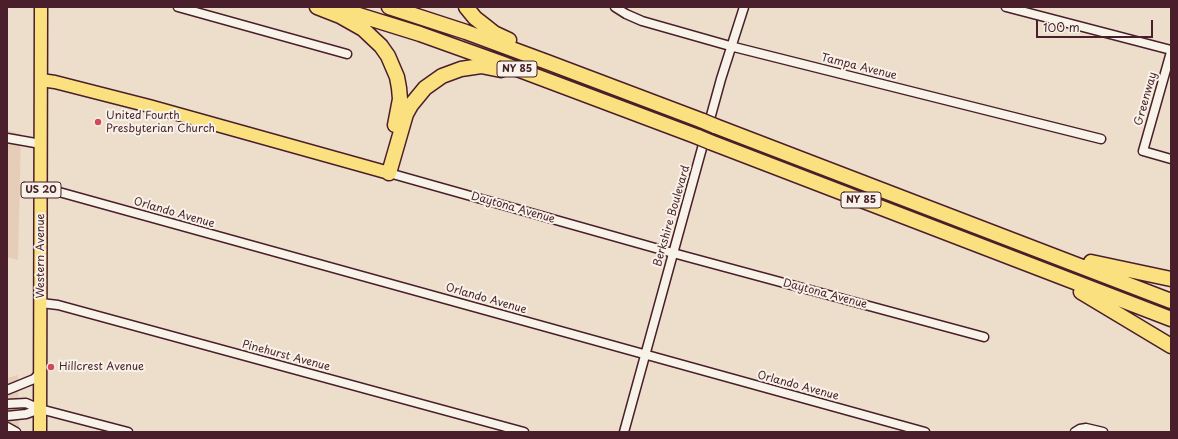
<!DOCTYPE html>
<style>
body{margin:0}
#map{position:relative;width:1178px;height:439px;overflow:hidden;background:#edddcb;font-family:"Playpen Sans",sans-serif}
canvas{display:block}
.frame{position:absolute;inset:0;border:8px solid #4a1f2b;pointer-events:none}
.scale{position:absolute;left:1036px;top:20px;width:117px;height:18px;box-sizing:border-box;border:2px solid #4a1f2b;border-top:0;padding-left:5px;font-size:12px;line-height:14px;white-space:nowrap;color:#4a1f2b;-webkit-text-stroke:3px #f7f3e8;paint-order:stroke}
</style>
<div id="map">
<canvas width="1178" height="439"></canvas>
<div class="frame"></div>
<div class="scale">100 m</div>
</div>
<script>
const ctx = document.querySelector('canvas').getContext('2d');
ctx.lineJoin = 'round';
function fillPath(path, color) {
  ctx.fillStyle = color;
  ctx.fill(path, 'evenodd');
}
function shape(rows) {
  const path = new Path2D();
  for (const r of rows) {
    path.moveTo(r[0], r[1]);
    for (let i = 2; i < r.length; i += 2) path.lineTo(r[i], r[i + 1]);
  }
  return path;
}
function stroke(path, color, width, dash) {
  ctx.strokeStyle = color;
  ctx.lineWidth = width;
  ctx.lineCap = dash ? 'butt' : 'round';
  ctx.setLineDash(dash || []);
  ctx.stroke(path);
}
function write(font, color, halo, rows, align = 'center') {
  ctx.font = font + ' "Playpen Sans",sans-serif';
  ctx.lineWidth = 4;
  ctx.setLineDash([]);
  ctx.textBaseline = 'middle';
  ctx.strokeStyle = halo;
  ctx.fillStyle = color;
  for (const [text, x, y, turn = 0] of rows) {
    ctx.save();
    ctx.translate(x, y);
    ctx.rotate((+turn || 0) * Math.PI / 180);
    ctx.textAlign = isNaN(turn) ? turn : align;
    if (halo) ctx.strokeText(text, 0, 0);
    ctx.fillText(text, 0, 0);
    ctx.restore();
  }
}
fillPath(shape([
 [7,130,21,134,18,260,7,257],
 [18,375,19,432,7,432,7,378]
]), '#e6cdb7');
const minor = shape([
 [178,7,347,54],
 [615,7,626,14,642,21,730,46,1101,139],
 [1006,7,1171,50],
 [1171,52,1143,151,1171,159],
 [7,138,41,144],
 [389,173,673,253,984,337],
 [41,187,925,432],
 [41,303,58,305,524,432],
 [7,390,34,379,40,373],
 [7,404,26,403,40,409,128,432],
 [7,416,26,414,40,409],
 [7,427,16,432],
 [624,432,721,79,744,7],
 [1075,432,1080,429,1086,428,1103,432]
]);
const primary = shape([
 [41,80,55,82,149,106,389,173],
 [40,432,41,7]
]);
const motorway = shape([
 [317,7,340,16,363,29,381,46,388,56,397,77,399,88,400,99,395,125],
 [333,7,420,34,501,63,698,137],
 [389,7,466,32,547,62,703,121],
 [466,7,475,18,484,25,494,33,509,40],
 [715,126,1171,301],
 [710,142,1171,319],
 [389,173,406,114,411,105,425,88,442,76,461,69,481,66,501,70],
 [1091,262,1171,279],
 [1081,292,1171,346]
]);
stroke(minor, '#4a1f2b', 11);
stroke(primary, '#4a1f2b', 15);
stroke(motorway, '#4a1f2b', 17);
stroke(minor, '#f7f3e8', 8);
stroke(primary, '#fbe080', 12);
stroke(motorway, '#fbe080', 14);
const motorwayBridge = shape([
 [703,121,715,126],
 [698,137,710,142]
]);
stroke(motorwayBridge, '#4a1f2b', 17, []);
stroke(motorwayBridge, '#fbe080', 14);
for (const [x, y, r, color] of [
 [98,122,4,"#d1495b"],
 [51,367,4,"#d1495b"]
]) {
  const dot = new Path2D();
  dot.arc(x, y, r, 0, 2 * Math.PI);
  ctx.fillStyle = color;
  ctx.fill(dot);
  stroke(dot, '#f7f3e8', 1.5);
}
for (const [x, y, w] of [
 [517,69,40],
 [41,190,40],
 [861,200,40]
]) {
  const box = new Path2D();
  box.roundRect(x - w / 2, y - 8, w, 16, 3);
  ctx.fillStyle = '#f7f3e8';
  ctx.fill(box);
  stroke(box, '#4a1f2b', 1);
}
write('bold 10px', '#4a1f2b', null, [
 ["NY 85",517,69],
 ["US 20",41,190],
 ["NY 85",861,200]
]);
write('11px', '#4a1f2b', '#f7f3e8', [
 ["Tampa Avenue",859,67,14],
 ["Greenway",1146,99,-74],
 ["Daytona Avenue",513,208,16],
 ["Orlando Avenue",174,213,16],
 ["Berkshire Boulevard",672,216,-74],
 ["Western Avenue",41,256,-90],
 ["Daytona Avenue",825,294,15],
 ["Orlando Avenue",486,299,16],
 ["Pinehurst Avenue",286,356,15],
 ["Orlando Avenue",798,386,15]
]);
write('11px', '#4a1f2b', '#f7f3e8', [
 ["United Fourth",106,116],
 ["Presbyterian Church",106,129],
 ["Hillcrest Avenue",59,367]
], 'left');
</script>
